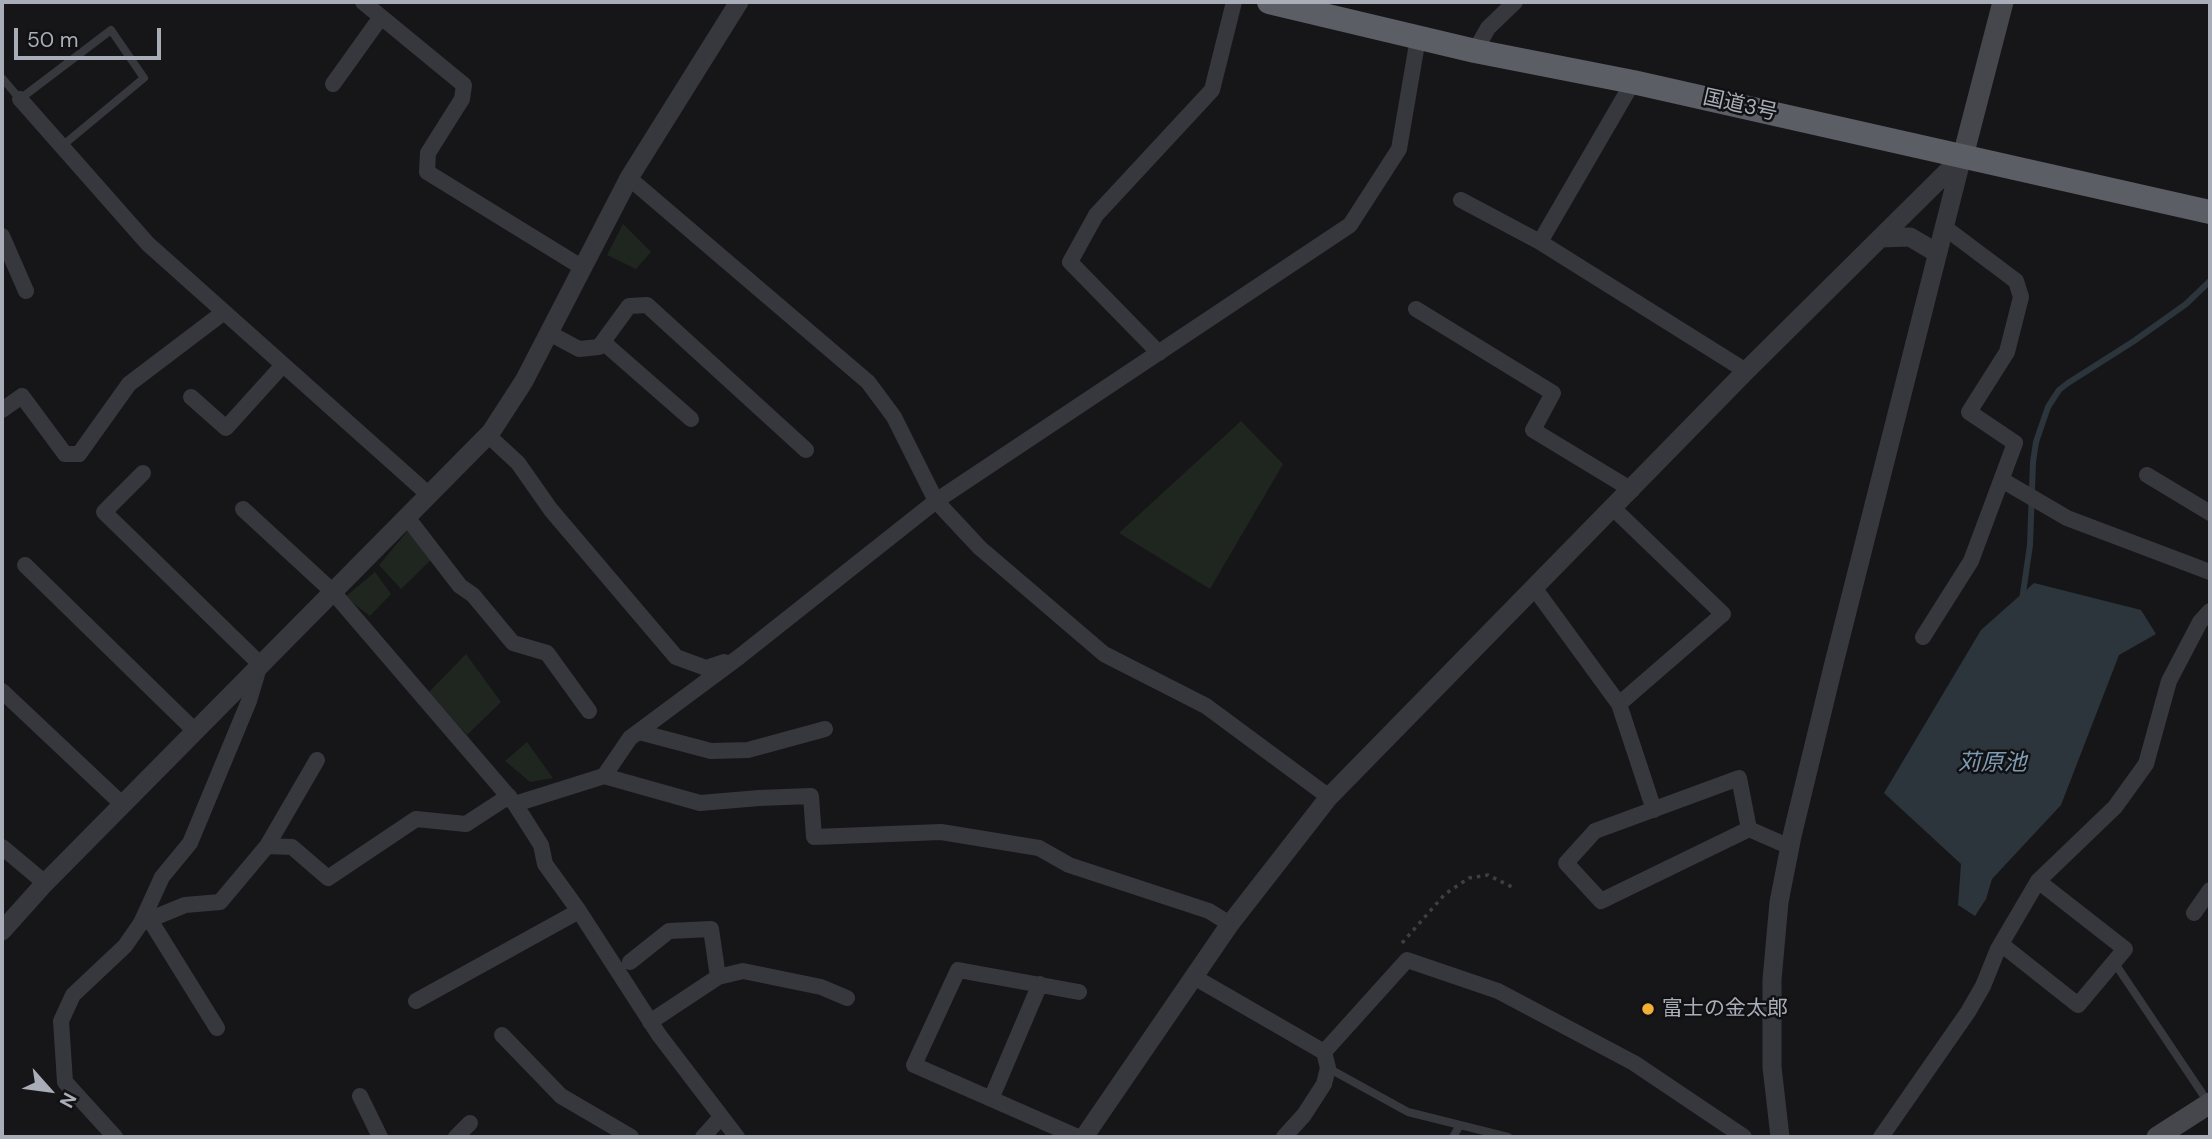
<!DOCTYPE html>
<meta charset="utf-8">
<style>
body{margin:0}
#map{position:relative;width:2212px;height:1139px;overflow:hidden;background:#161618;font-family:"DM Sans",sans-serif}
canvas{display:block}
.frame{position:absolute;inset:0;border:4px solid #a8adb8;pointer-events:none}
.north{position:absolute;left:14px;top:1055px;width:70px;height:70px;-webkit-text-stroke:5px #111113;paint-order:stroke;rotate:118deg;font-size:19px;font-weight:700;line-height:28px;text-align:center;color:#a8adb8}
.north::after{content:'';display:block;margin:auto;width:24px;height:32px;background:#a8adb8;clip-path:polygon(50% 0,100% 100%,50% 72%,0 100%)}
.scale{position:absolute;left:14px;top:28px;width:147px;height:32px;box-sizing:border-box;border:4px solid #a8adb8;border-top:0;padding-left:9px;font-size:21px;line-height:24px;white-space:nowrap;color:#a8adb8;-webkit-text-stroke:5px #111113;paint-order:stroke}
</style>
<div id="map">
<canvas width="2212" height="1139"></canvas>
<div class="frame"></div>
<div class="north">N</div>
<div class="scale">50 m</div>
</div>
<script>
const ctx = document.querySelector('canvas').getContext('2d');
ctx.lineJoin = 'round';
function fillPath(path, color) {
  ctx.fillStyle = color;
  ctx.fill(path, 'evenodd');
}
function shape(rows) {
  const path = new Path2D();
  for (const r of rows) {
    path.moveTo(r[0], r[1]);
    for (let i = 2; i < r.length; i += 2) path.lineTo(r[i], r[i + 1]);
  }
  return path;
}
function stroke(path, color, width, dash) {
  ctx.strokeStyle = color;
  ctx.lineWidth = width;
  ctx.lineCap = dash ? 'butt' : 'round';
  ctx.setLineDash(dash || []);
  ctx.stroke(path);
}
function write(font, color, halo, rows, align = 'center') {
  ctx.font = font + ' "DM Sans","Noto Sans JP",sans-serif';
  ctx.lineWidth = 5;
  ctx.setLineDash([]);
  ctx.textBaseline = 'middle';
  ctx.strokeStyle = halo;
  ctx.fillStyle = color;
  for (const [text, x, y, turn = 0] of rows) {
    ctx.save();
    ctx.translate(x, y);
    ctx.rotate((+turn || 0) * Math.PI / 180);
    ctx.textAlign = isNaN(turn) ? turn : align;
    if (halo) ctx.strokeText(text, 0, 0);
    ctx.fillText(text, 0, 0);
    ctx.restore();
  }
}
fillPath(shape([
 [623,224,651,252,636,269,607,255],
 [1241,421,1283,464,1210,589,1119,533],
 [410,528,433,558,401,589,379,565],
 [375,572,391,594,370,616,345,597],
 [466,654,501,702,467,735,429,692],
 [527,742,553,778,530,782,505,761]
]), '#1e261f');
fillPath(shape([
 [2034,583,2141,610,2156,634,2119,655,2061,805,1992,879,1986,899,1975,916,1958,905,1961,864,1884,793,1981,630]
]), '#2c353c');
stroke(shape([
 [2022,600,2030,545,2033,462,2036,442,2048,407,2059,390,2068,383,2134,341,2186,304,2210,281]
]), '#2c353c', 6);
stroke(shape([
 [1402,943,1445,894,1469,878,1488,875,1514,888]
]), '#3d3f44', 3.5, [3.5, 5]);
stroke(shape([
 [2,78,20,99,111,30,144,78,62,146],
 [2114,962,2208,1102],
 [1328,1068,1408,1112,1508,1137],
 [1453,1137,1460,1125]
]), '#37383d', 8);
stroke(shape([
 [363,2,464,85,462,99,428,153,427,172,583,268],
 [1475,51,1488,28,1515,2],
 [333,84,381,17],
 [20,99,148,244,428,494],
 [629,178,868,382,894,417,936,501,980,548,1104,654,1206,706,1329,797],
 [1461,200,1540,242,1746,371],
 [2,236,26,291],
 [1540,242,1633,82],
 [1416,309,1553,393,1533,430,1632,490],
 [549,333,579,349,599,347,629,306,647,305,806,450],
 [603,342,691,419],
 [1159,353,1070,262,1096,215,1212,90,1234,2],
 [191,397,226,428,283,365],
 [2,410,22,396,65,454,79,454,129,384,224,312],
 [491,432,491,438,518,463,551,510,676,657,706,668,724,662],
 [2147,475,2210,513],
 [2002,480,2067,518,2210,572],
 [243,509,332,591,515,804,541,845,545,864,579,911,659,1035,737,1137],
 [1614,509,1723,614,1619,704],
 [406,516,460,586,473,595,513,643,547,653,589,711],
 [25,565,195,731],
 [1535,589,1619,704,1654,810],
 [1923,637,1971,561,2015,443,1969,412,2007,352,2021,297,2016,281,1944,227],
 [2,691,123,805],
 [639,732,711,751,748,750,825,729],
 [604,776,700,803,759,798,811,796,814,837,941,832,1039,848,1069,865,1209,911,1230,924],
 [515,804,604,776,630,738,739,657,936,501,1350,225,1399,149,1418,38],
 [1749,829,1739,778,1595,831,1566,863,1601,901,1749,829,1790,847],
 [267,846,317,760],
 [2,847,45,883],
 [2194,913,2210,890],
 [150,920,217,1028],
 [141,923,185,905,220,902,267,846,292,847,328,878,416,819,466,824,509,796],
 [2001,944,2078,1005,2125,949,2038,881],
 [630,962,669,931,711,929,718,977],
 [1194,977,1324,1052,1407,960,1498,991,1634,1063,1744,1137],
 [416,1001,579,911],
 [650,1022,718,977,743,971,821,987,847,998],
 [502,1035,561,1096,631,1137],
 [360,1096,380,1137],
 [991,1099,1040,984],
 [115,1137,65,1082,61,1021,73,995,125,946,141,923,162,877,190,843,249,701,260,664,104,512,143,473],
 [456,1137,470,1123],
 [703,1137,721,1117],
 [1078,1137,914,1065,958,970,1079,992],
 [1284,1137,1304,1115,1324,1084,1328,1068,1324,1052],
 [1881,1137,1968,1012,1983,986,1998,949,2038,881,2115,807,2146,764,2169,681,2200,622,2210,611]
]), '#37383d', 16);
stroke(shape([
 [1880,238,1910,237,1937,253],
 [2,931,45,883,491,432,524,381,629,178,739,2],
 [1084,1137,1230,924,1329,797,1746,371,1963,156],
 [1780,1137,1772,1067,1772,980,1779,902,1792,836,1832,671,1962,157]
]), '#37383d', 19);
stroke(shape([
 [1963,156,2003,2],
 [2157,1137,2210,1103]
]), '#45474d', 21);
stroke(shape([
 [1269,2,1475,51,1633,82,2210,212]
]), '#5b5e65', 24);
for (const [x, y, r, color] of [
 [1648,1009,7,"#f2b134"]
]) {
  const dot = new Path2D();
  dot.arc(x, y, r, 0, 2 * Math.PI);
  ctx.fillStyle = color;
  ctx.fill(dot);
  stroke(dot, '#111113', 2.5);
}
write('21px', '#a8adb8', '#111113', [
 ["国道3号",1740,106,13]
]);
write('21px', '#a8adb8', '#111113', [
 ["富士の金太郎",1662,1009]
], 'left');
write('italic 23px', '#7f9bb3', '#111113', [
 ["苅原池",1992,764]
]);
</script>
